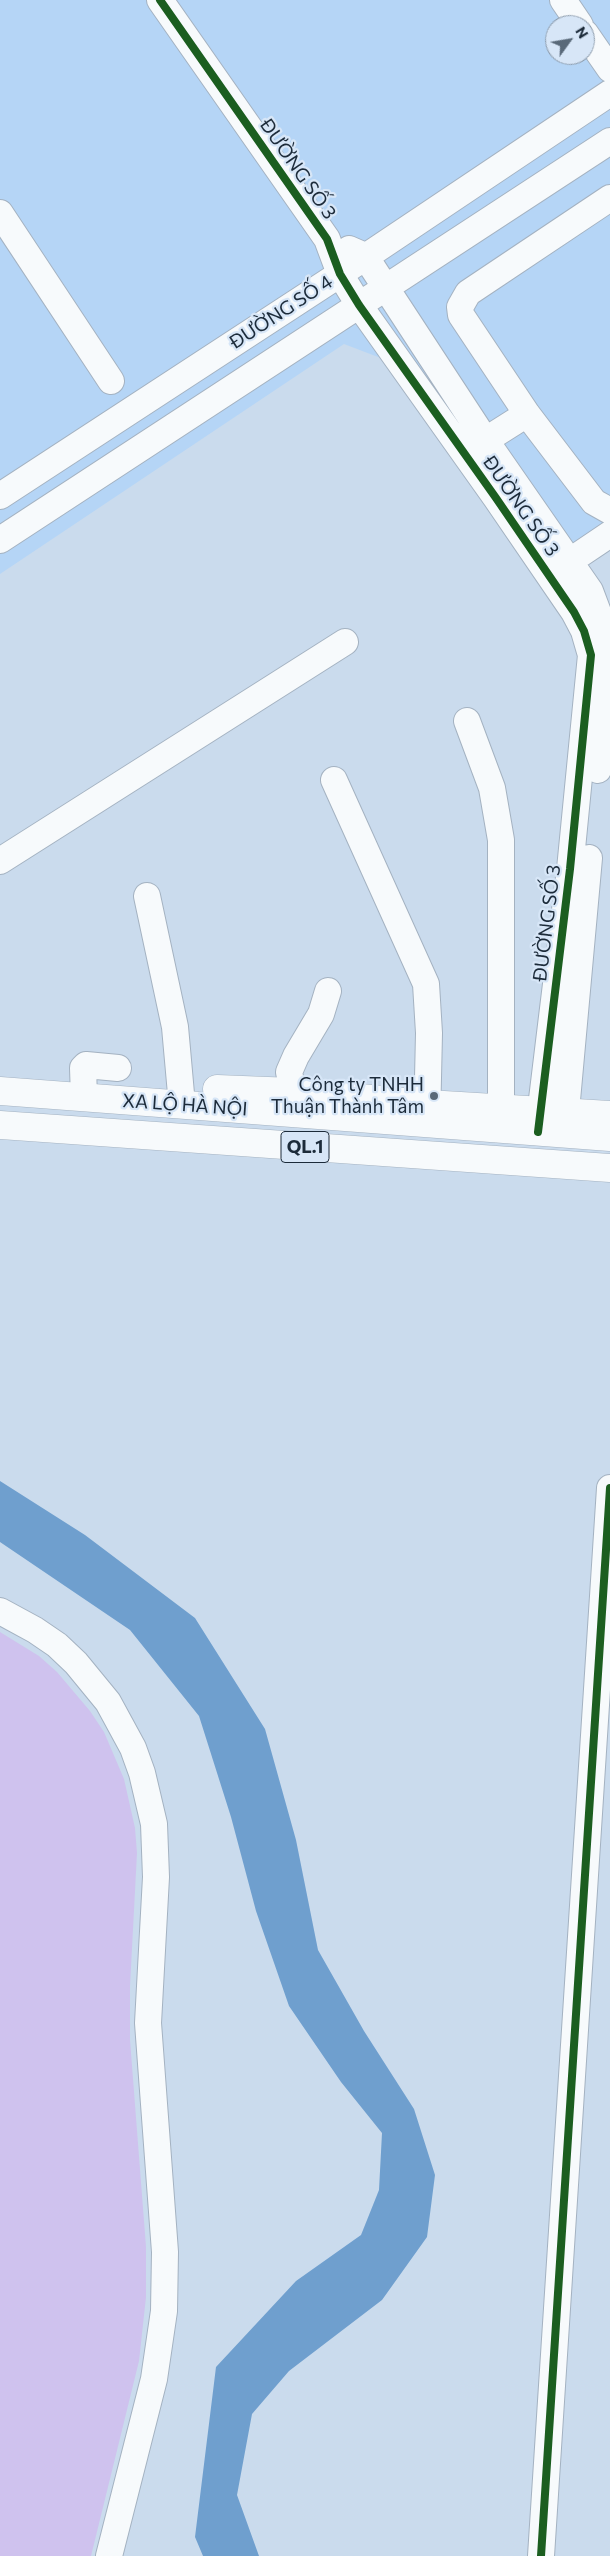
<!DOCTYPE html>
<meta charset="utf-8">
<style>
body{margin:0}
#map{position:relative;width:610px;height:2556px;overflow:hidden;background:#cadbed;font-family:Commissioner,sans-serif}
canvas{display:block}
.north{position:absolute;left:545px;top:15px;width:50px;height:50px;box-sizing:border-box;background:#d7e6f7;border:1px solid #8c9bab;border-radius:50%;rotate:58deg;font-size:14px;font-weight:700;line-height:20px;text-align:center;color:#1c2b3a}
.north::after{content:'';display:block;margin:auto;width:18px;height:22px;background:#596979;clip-path:polygon(50% 0,100% 100%,50% 72%,0 100%)}
</style>
<div id="map">
<canvas width="610" height="2556"></canvas>
<div class="north">N</div>
</div>
<script>
const ctx = document.querySelector('canvas').getContext('2d');
ctx.lineJoin = 'round';
function fillPath(path, color) {
  ctx.fillStyle = color;
  ctx.fill(path, 'evenodd');
}
function shape(rows) {
  const path = new Path2D();
  for (const r of rows) {
    path.moveTo(r[0], r[1]);
    for (let i = 2; i < r.length; i += 2) path.lineTo(r[i], r[i + 1]);
  }
  return path;
}
function stroke(path, color, width, dash) {
  ctx.strokeStyle = color;
  ctx.lineWidth = width;
  ctx.lineCap = dash ? 'butt' : 'round';
  ctx.setLineDash(dash || []);
  ctx.stroke(path);
}
function write(font, color, halo, rows, align = 'center') {
  ctx.font = font + ' Commissioner,sans-serif';
  ctx.lineWidth = 4.5;
  ctx.setLineDash([]);
  ctx.textBaseline = 'middle';
  ctx.strokeStyle = halo;
  ctx.fillStyle = color;
  for (const [text, x, y, turn = 0] of rows) {
    ctx.save();
    ctx.translate(x, y);
    ctx.rotate((+turn || 0) * Math.PI / 180);
    ctx.textAlign = isNaN(turn) ? turn : align;
    if (halo) ctx.strokeText(text, 0, 0);
    ctx.fillText(text, 0, 0);
    ctx.restore();
  }
}
fillPath(shape([
 [0,0,610,0,610,547,545,583,386,360,344,344,0,574],
 [555,25,585,25,585,55,555,55]
]), '#b5d5f6');
fillPath(shape([
 [0,1632,39,1656,57,1672,90,1711,104,1732,124,1779,135,1828,137,1853,130,1986,130,2040,146,2247,146,2297,139,2361,91,2556,0,2556]
]), '#cfc2ee');
fillPath(shape([
 [0,1481,85,1535,195,1618,265,1729,296,1840,318,1950,364,2031,414,2109,435,2175,427,2237,382,2300,289,2371,252,2414,237,2495,259,2556,203,2556,195,2537,216,2367,296,2281,361,2235,379,2190,382,2133,341,2082,289,2006,256,1911,231,1817,199,1716,130,1630,0,1542]
]), '#6f9fce');
const minor = shape([
 [160,0,327,239,340,274,359,305,496,498,574,612,584,631,591,655,570,869,538,1132],
 [563,0,580,25],
 [585,33,610,69],
 [610,198,468,293,460,307,461,315,527,414,594,502,610,511],
 [0,213,111,381],
 [349,249,365,256,486,441,590,591,602,623,610,653],
 [470,450,527,414],
 [0,496,340,274,610,93],
 [0,540,610,141],
 [570,561,610,534],
 [467,721,492,788,501,840,501,1129],
 [598,770,610,654],
 [334,780,426,984,429,1033,427,1123],
 [0,861,345,642],
 [147,896,175,1027,182,1105],
 [84,1097,83,1068,86,1065,118,1068],
 [285,1112,293,1092,289,1072,296,1056,321,1014,328,991],
 [564,1133,589,858],
 [0,1611,35,1630,57,1645,76,1663,108,1702,133,1748,142,1773,154,1824,156,1877,148,2023,165,2252,164,2311,154,2379,109,2556],
 [541,2556,610,1488]
]);
const highway = shape([
 [217,1089,293,1092,427,1104,610,1115],
 [0,1091,610,1137],
 [0,1125,610,1168]
]);
stroke(minor, '#a4b2c1', 28);
stroke(highway, '#a4b2c1', 29);
stroke(minor, '#f7fafc', 26);
stroke(highway, '#f7fafc', 28);
stroke(shape([
 [160,0,327,239,340,274,359,305,496,498,574,612,584,631,591,655,570,869,538,1132],
 [541,2556,610,1488]
]), '#1b5e20', 8);
for (const [x, y, r, color] of [
 [434,1096,5,"#596979"]
]) {
  const dot = new Path2D();
  dot.arc(x, y, r, 0, 2 * Math.PI);
  ctx.fillStyle = color;
  ctx.fill(dot);
  stroke(dot, '#d7e6f7', 2);
}
for (const [x, y, w] of [
 [305,1147,48]
]) {
  const box = new Path2D();
  box.roundRect(x - w / 2, y - 15.5, w, 31, 4);
  ctx.fillStyle = '#d7e6f7';
  ctx.fill(box);
  stroke(box, '#1c2b3a', 1);
}
write('bold 18px', '#1c2b3a', null, [
 ["QL.1",305,1147]
]);
write('19px', '#1c2b3a', '#d7e6f7', [
 ["ĐƯỜNG SỐ 3",298,169,55],
 ["ĐƯỜNG SỐ 4",281,312,-33],
 ["ĐƯỜNG SỐ 3",521,506,55],
 ["ĐƯỜNG SỐ 3",547,923,-83],
 ["XA LỘ HÀ NỘI",185,1105,4]
]);
write('19px', '#1c2b3a', '#d7e6f7', [
 ["Công ty TNHH",424,1085],
 ["Thuận Thành Tâm",424,1107]
], 'right');
</script>
